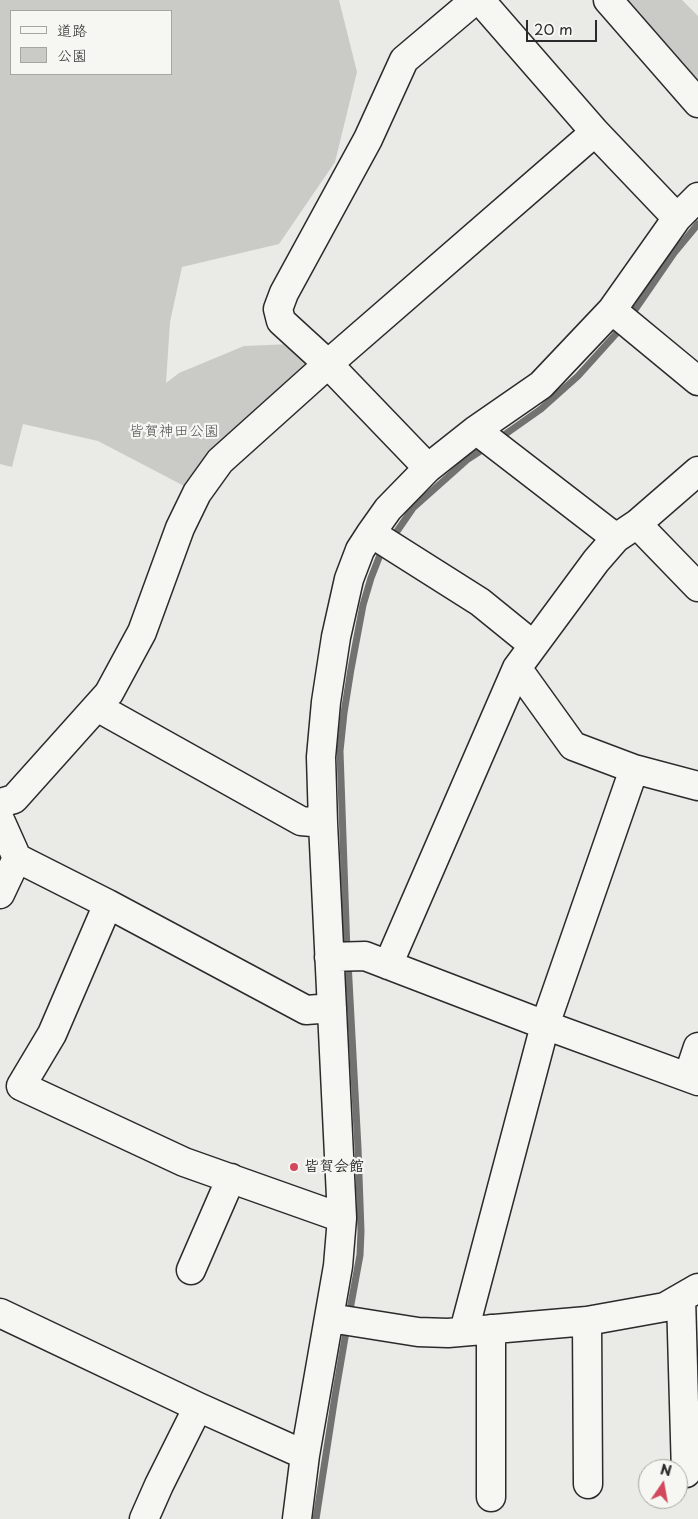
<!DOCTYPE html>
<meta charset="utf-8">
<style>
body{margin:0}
#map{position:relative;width:698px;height:1519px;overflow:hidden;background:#eaeae6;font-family:"Playpen Sans","Klee One",sans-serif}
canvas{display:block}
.legend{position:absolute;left:10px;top:10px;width:162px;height:65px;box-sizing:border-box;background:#f6f6f2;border:1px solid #a5a5a2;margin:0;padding:6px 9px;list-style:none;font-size:15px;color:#2b2b2b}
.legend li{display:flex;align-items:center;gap:10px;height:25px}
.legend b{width:25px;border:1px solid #a5a5a2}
.north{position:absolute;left:638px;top:1459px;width:50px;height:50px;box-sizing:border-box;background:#f6f6f2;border:1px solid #a5a5a2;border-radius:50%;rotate:12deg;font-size:14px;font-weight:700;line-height:20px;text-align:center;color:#2b2b2b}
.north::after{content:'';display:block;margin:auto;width:18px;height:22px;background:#d1495b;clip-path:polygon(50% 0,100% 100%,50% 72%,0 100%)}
.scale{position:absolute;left:526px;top:20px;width:71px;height:22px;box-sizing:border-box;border:2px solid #2b2b2b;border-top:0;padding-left:6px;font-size:15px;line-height:18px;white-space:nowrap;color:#2b2b2b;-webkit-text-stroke:4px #f6f6f2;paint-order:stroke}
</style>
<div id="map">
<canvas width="698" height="1519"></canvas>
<ul class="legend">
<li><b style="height:6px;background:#f6f6f2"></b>道路</li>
<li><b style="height:14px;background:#cacac7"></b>公園</li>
</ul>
<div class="north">N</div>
<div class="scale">20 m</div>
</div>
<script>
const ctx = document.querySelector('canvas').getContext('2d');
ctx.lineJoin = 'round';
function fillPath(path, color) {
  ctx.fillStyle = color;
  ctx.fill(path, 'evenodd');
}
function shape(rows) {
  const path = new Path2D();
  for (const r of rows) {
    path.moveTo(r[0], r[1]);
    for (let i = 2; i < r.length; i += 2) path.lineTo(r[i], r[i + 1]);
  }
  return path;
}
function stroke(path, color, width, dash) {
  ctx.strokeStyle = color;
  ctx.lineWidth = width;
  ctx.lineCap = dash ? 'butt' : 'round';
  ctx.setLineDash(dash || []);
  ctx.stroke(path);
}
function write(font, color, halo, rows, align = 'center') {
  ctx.font = font + ' "Playpen Sans","Klee One",sans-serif';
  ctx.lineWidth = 4.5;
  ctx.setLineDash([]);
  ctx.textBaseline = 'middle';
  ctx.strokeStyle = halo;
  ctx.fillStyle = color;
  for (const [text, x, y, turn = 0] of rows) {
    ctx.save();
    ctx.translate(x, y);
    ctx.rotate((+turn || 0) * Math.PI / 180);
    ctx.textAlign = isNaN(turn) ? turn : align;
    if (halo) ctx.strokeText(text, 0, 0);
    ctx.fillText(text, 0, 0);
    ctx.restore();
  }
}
fillPath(shape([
 [0,0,339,0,357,72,335,162,279,244,182,267,170,322,166,383,179,373,244,346,291,344,308,365,186,487,98,441,23,424,12,467,0,464],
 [11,11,171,11,171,74,11,74],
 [621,0,682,0,698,16,698,83]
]), '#cacac7');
stroke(shape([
 [630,317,674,253,698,224],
 [497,440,541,409,578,376,624,325],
 [391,540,413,508,468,459,488,446],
 [347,952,340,751,344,713,351,669,363,605,371,578,380,555,384,549],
 [348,962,358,1148,361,1231,360,1255,349,1315],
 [316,1519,335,1396,347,1326]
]), '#727270', 7);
const minor = shape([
 [480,0,595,132,677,218],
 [608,0,698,103],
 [612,310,698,381],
 [476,430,616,538],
 [428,468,328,364,281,321,278,309,284,293,368,139,404,60,475,0],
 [637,524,698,587],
 [371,533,480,602,533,645],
 [517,668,573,746,634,769,698,786],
 [97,707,301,821,323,823],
 [0,803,14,799,109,693,142,632,180,528,197,493,220,461,328,364,595,132],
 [0,820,17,858,108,904,306,1010,332,1008],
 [0,894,17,858],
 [108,904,52,1034,21,1086,184,1162,342,1218],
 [329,957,365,956,545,1025,698,1081],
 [388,965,517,668,596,561,616,538,637,524,698,471],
 [688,1077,698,1047],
 [191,1270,231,1178],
 [681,1298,686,1473],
 [0,1313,198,1407,305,1455],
 [330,1318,418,1332,448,1333,587,1321,665,1307,698,1288],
 [587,1321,588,1484],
 [491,1329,491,1497],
 [464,1331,545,1025,634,769],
 [144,1519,159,1485,198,1407],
 [297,1519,305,1455,338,1266,342,1218,323,823,321,757,326,702,336,637,349,579,360,550,371,533,388,509,428,468,476,430,541,385,612,310,677,218,698,197]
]);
stroke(minor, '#2b2b2b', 31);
stroke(minor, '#f6f6f2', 28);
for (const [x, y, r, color] of [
 [294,1167,5,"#d1495b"]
]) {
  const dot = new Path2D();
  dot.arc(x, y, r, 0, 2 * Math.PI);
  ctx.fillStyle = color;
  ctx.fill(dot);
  stroke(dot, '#f6f6f2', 2);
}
write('15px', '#535352', '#f6f6f2', [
 ["皆賀神田公園",174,432]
]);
write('bold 15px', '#2b2b2b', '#f6f6f2', [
 ["皆賀会館",304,1167]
], 'left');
</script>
